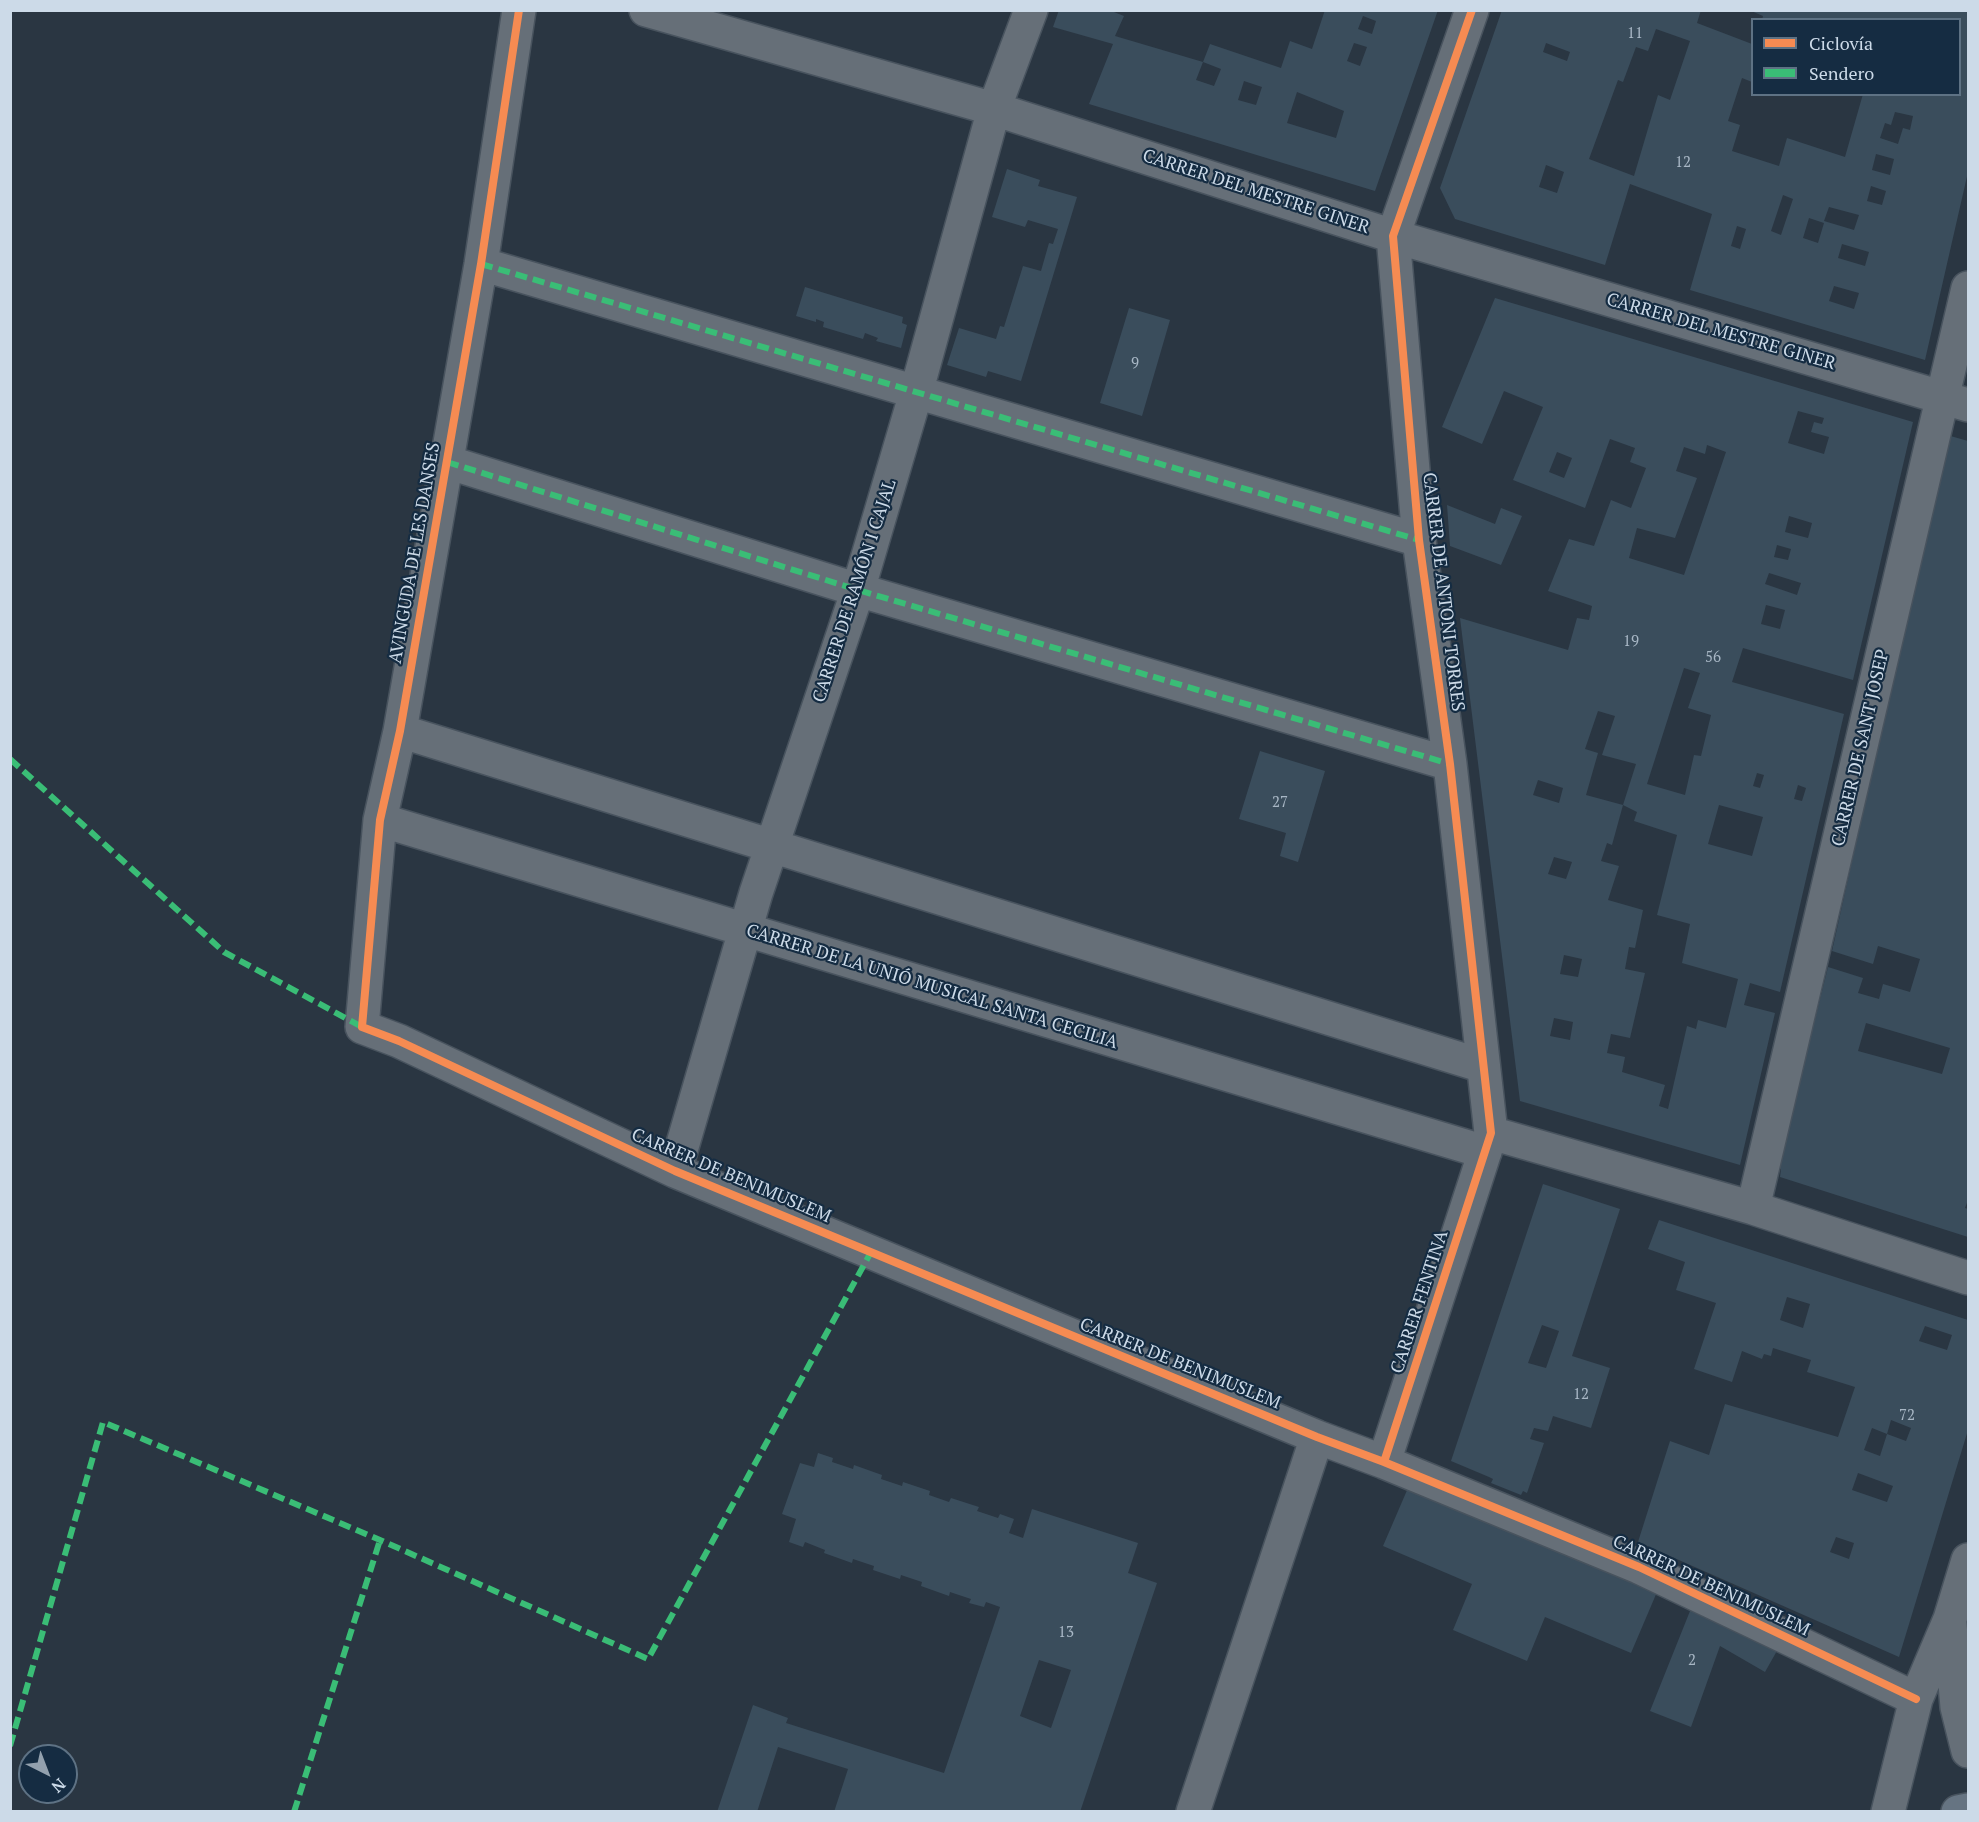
<!DOCTYPE html>
<meta charset="utf-8">
<style>
body{margin:0}
#map{position:relative;width:1979px;height:1822px;overflow:hidden;background:#2a3642;font-family:"PT Serif",serif}
canvas{display:block}
.frame{position:absolute;inset:0;border:12px solid #ccdae8;pointer-events:none}
.legend{position:absolute;left:1751px;top:18px;width:210px;height:78px;box-sizing:border-box;background:#152c42;border:2px solid #5e7284;margin:0;padding:8px 10px;list-style:none;font-size:18px;color:#ccdae8}
.legend li{display:flex;align-items:center;gap:12px;height:30px}
.legend b{width:30px;border:2px solid #5e7284}
.north{position:absolute;left:18px;top:1744px;width:60px;height:60px;box-sizing:border-box;background:#152c42;border:2px solid #5e7284;border-radius:50%;rotate:138deg;font-size:16px;font-weight:700;line-height:24px;text-align:center;color:#ccdae8}
.north::after{content:'';display:block;margin:auto;width:21px;height:27px;background:#93a1ae;clip-path:polygon(50% 0,100% 100%,50% 72%,0 100%)}
</style>
<div id="map">
<canvas width="1979" height="1822"></canvas>
<div class="frame"></div>
<ul class="legend">
<li><b style="height:8px;background:#f68b52"></b>Ciclovía</li>
<li><b style="height:8px;background:#3abd76"></b>Sendero</li>
</ul>
<div class="north">N</div>
</div>
<script>
const ctx = document.querySelector('canvas').getContext('2d');
ctx.lineJoin = 'round';
function fillPath(path, color) {
  ctx.fillStyle = color;
  ctx.fill(path, 'evenodd');
}
function shape(rows) {
  const path = new Path2D();
  for (const r of rows) {
    path.moveTo(r[0], r[1]);
    for (let i = 2; i < r.length; i += 2) path.lineTo(r[i], r[i + 1]);
  }
  return path;
}
function stroke(path, color, width, dash) {
  ctx.strokeStyle = color;
  ctx.lineWidth = width;
  ctx.lineCap = dash ? 'butt' : 'round';
  ctx.setLineDash(dash || []);
  ctx.stroke(path);
}
function write(font, color, halo, rows, align = 'center') {
  ctx.font = font + ' "PT Serif",serif';
  ctx.lineWidth = 4.5;
  ctx.setLineDash([]);
  ctx.textBaseline = 'middle';
  ctx.strokeStyle = halo;
  ctx.fillStyle = color;
  for (const [text, x, y, turn = 0] of rows) {
    ctx.save();
    ctx.translate(x, y);
    ctx.rotate((+turn || 0) * Math.PI / 180);
    ctx.textAlign = isNaN(turn) ? turn : align;
    if (halo) ctx.strokeText(text, 0, 0);
    ctx.fillText(text, 0, 0);
    ctx.restore();
  }
}
fillPath(shape([
 [1059,10,1109,10,1124,16,1115,36,1203,62,1210,44,1281,68,1290,41,1312,49,1325,10,1438,10,1375,191,1089,104,1113,44,1053,27],
 [1363,16,1376,21,1372,34,1358,29],
 [1354,43,1367,47,1360,66,1347,61],
 [1203,62,1221,69,1214,86,1196,80],
 [1244,81,1262,87,1256,105,1238,100],
 [1297,92,1344,111,1336,138,1287,123],
 [1502,10,1701,10,1697,23,1752,44,1752,82,1742,78,1728,121,1740,125,1732,151,1779,166,1787,138,1845,157,1863,94,1960,94,1960,20,1762,20,1763,16,1749,10,1968,10,1968,172,1925,360,1690,290,1712,214,1630,184,1605,265,1455,219,1440,188],
 [1656,29,1690,41,1670,100,1658,95,1634,176,1589,159,1618,80,1623,82,1636,47,1648,51],
 [1546,43,1570,52,1567,61,1543,52],
 [1895,112,1913,116,1910,130,1903,128,1898,144,1880,138,1885,123,1891,125],
 [1876,154,1894,159,1890,175,1872,170],
 [1546,165,1564,172,1557,193,1539,187],
 [1871,186,1886,191,1882,205,1867,201],
 [1783,195,1793,199,1781,235,1771,231],
 [1829,207,1859,215,1854,230,1824,221],
 [1809,218,1824,223,1818,243,1803,238],
 [1737,226,1746,229,1740,249,1731,246],
 [1842,244,1869,252,1865,266,1838,258],
 [1834,286,1859,293,1854,309,1829,301],
 [1007,169,1040,180,1038,186,1077,197,1021,381,988,371,986,377,947,365,959,328,996,339,1000,326,1004,327,1023,266,1041,271,1049,243,1053,244,1058,229,1028,220,1025,227,992,217],
 [805,287,903,317,902,323,907,325,901,348,876,341,878,338,865,333,863,339,823,327,824,322,816,319,816,322,796,316],
 [1495,298,1913,422,1853,680,1743,648,1732,682,1844,714,1780,992,1750,983,1744,1005,1775,1013,1740,1165,1520,1101,1460,618,1568,650,1577,618,1589,620,1592,606,1548,591,1569,539,1594,546,1611,500,1631,508,1646,468,1630,462,1635,448,1610,439,1585,508,1513,480,1543,407,1504,391,1482,444,1442,427],
 [1798,411,1824,418,1822,424,1814,422,1811,432,1829,437,1824,454,1788,443],
 [1707,445,1726,452,1684,575,1629,558,1637,528,1675,538,1697,478,1676,471,1684,447,1705,454],
 [1557,452,1572,458,1564,478,1549,472],
 [1789,516,1812,523,1808,538,1785,532],
 [1777,545,1791,549,1788,560,1774,557],
 [1769,573,1801,583,1797,595,1765,584],
 [1766,605,1785,610,1780,629,1761,624],
 [1684,668,1700,673,1688,708,1711,715,1701,756,1694,755,1685,795,1647,784],
 [1598,711,1615,716,1602,755,1636,764,1623,805,1637,812,1634,821,1677,835,1657,915,1690,924,1682,963,1738,979,1726,1028,1698,1020,1696,1029,1687,1026,1668,1109,1659,1106,1665,1085,1622,1072,1625,1057,1607,1053,1611,1034,1630,1038,1645,973,1625,969,1629,947,1635,948,1643,910,1608,900,1619,866,1601,861,1607,843,1612,845,1623,805,1586,795,1598,753,1585,749],
 [1757,773,1764,775,1760,788,1753,786],
 [1538,780,1563,788,1559,803,1533,795],
 [1798,785,1806,788,1802,801,1794,799],
 [1719,805,1763,817,1752,856,1708,844],
 [1554,857,1572,862,1566,879,1548,874],
 [1564,955,1582,959,1578,977,1560,974],
 [1554,1018,1573,1022,1570,1040,1550,1036],
 [1129,308,1170,320,1142,416,1100,403],
 [1947,435,1968,441,1968,1200,1965,1208,1968,1209,1968,1237,1780,1177,1781,1169,1776,1167,1809,1021,1814,1023,1828,967,1863,978,1858,993,1879,999,1883,984,1910,992,1920,959,1878,946,1873,964,1832,951],
 [1866,1023,1950,1048,1942,1074,1858,1051],
 [1447,505,1495,524,1501,508,1522,516,1501,565,1450,546],
 [1260,751,1325,771,1298,862,1280,856,1286,833,1239,819],
 [1543,1184,1620,1209,1572,1356,1610,1368,1591,1428,1553,1416,1548,1431,1534,1428,1530,1439,1544,1443,1527,1493,1523,1491,1521,1495,1491,1483,1493,1479,1489,1477,1451,1461],
 [1542,1325,1559,1331,1546,1368,1528,1363],
 [1659,1220,1968,1320,1968,1430,1899,1657,1638,1542,1670,1441,1709,1455,1725,1404,1838,1437,1855,1387,1807,1372,1811,1360,1773,1348,1771,1356,1764,1354,1762,1359,1742,1351,1732,1382,1694,1369,1716,1303,1676,1290,1685,1262,1648,1249],
 [1787,1297,1810,1304,1803,1328,1780,1320],
 [1925,1326,1952,1335,1947,1350,1919,1341],
 [1891,1420,1911,1428,1906,1441,1887,1434],
 [1872,1428,1887,1434,1880,1456,1864,1450],
 [1858,1473,1893,1486,1887,1502,1852,1490],
 [1836,1537,1854,1543,1849,1559,1830,1552],
 [818,1453,833,1458,832,1462,853,1469,854,1465,882,1475,881,1479,902,1486,903,1482,930,1491,929,1495,949,1502,951,1498,979,1507,977,1511,998,1518,1000,1514,1014,1519,1009,1533,1023,1538,1032,1509,1138,1543,1128,1573,1157,1583,1080,1812,834,1812,848,1769,778,1747,757,1812,717,1812,753,1705,788,1718,786,1723,944,1773,1000,1607,986,1602,984,1607,969,1603,971,1599,950,1592,949,1596,921,1586,922,1582,901,1575,900,1579,873,1570,874,1566,853,1559,852,1563,824,1553,825,1550,805,1542,803,1547,789,1542,796,1519,782,1514,800,1463,814,1467],
 [1039,1660,1071,1670,1051,1728,1020,1716],
 [1411,1481,1660,1585,1631,1653,1545,1617,1527,1661,1453,1630,1472,1584,1383,1546],
 [1694,1601,1778,1649,1765,1672,1720,1646,1691,1727,1650,1711]
]), '#3a4d5c');
const minor = shape([
 [519,10,481,264,400,731,380,820,362,1027,399,1041,675,1171,1317,1437,1384,1462,1639,1567,1916,1699],
 [646,10,994,109,1393,236,1968,405],
 [481,264,1419,540],
 [447,462,858,590,1450,764],
 [400,731,1483,1066],
 [380,820,1485,1152],
 [1491,1133,1753,1208,1968,1278],
 [675,1171,756,893,858,590,916,393,994,109,1031,10],
 [1753,1208,1968,288],
 [1384,1462,1491,1133,1450,764,1419,540,1393,236,1472,10],
 [1950,1624,1957,1707,1968,1751],
 [1193,1812,1317,1437],
 [1888,1812,1916,1699,1950,1619,1968,1560]
]);
const major = shape([
 [1958,1812,1968,1810]
]);
stroke(minor, '#48535e', 36);
stroke(major, '#48535e', 36);
stroke(minor, '#666f78', 33);
stroke(major, '#667482', 33);
stroke(shape([
 [481,264,1419,540],
 [447,462,858,590,1450,764],
 [10,759,224,952,362,1027],
 [10,1746,103,1422,380,1540,648,1659,871,1252],
 [294,1812,380,1540]
]), '#3abd76', 6, [12, 6]);
stroke(shape([
 [519,10,481,264,400,731,380,820,362,1027,399,1041,675,1171,1317,1437,1384,1462,1639,1567,1916,1699],
 [1384,1462,1491,1133,1450,764,1419,540,1393,236,1472,10]
]), '#f68b52', 8);
write('15px', '#a8b7c5', null, [
 ["11",1635,34],
 ["12",1683,163],
 ["9",1135,364],
 ["19",1631,642],
 ["56",1713,658],
 ["27",1280,803],
 ["12",1581,1395],
 ["72",1907,1416],
 ["13",1066,1633],
 ["2",1692,1661]
]);
write('18px', '#ccdae8', '#152c42', [
 ["CARRER DEL MESTRE GINER",1256,192,18],
 ["CARRER DEL MESTRE GINER",1721,332,16],
 ["AVINGUDA DE LES DANSES",415,553,-80],
 ["CARRER DE RAMÓN I CAJAL",855,591,-72],
 ["CARRER DE ANTONI TORRES",1443,592,83],
 ["CARRER DE SANT JOSEP",1861,748,-77],
 ["CARRER DE LA UNIÓ MUSICAL SANTA CECILIA",932,987,17],
 ["CARRER DE BENIMUSLEM",731,1176,23],
 ["CARRER FENTINA",1420,1302,-72],
 ["CARRER DE BENIMUSLEM",1180,1364,22],
 ["CARRER DE BENIMUSLEM",1711,1586,25]
]);
</script>
